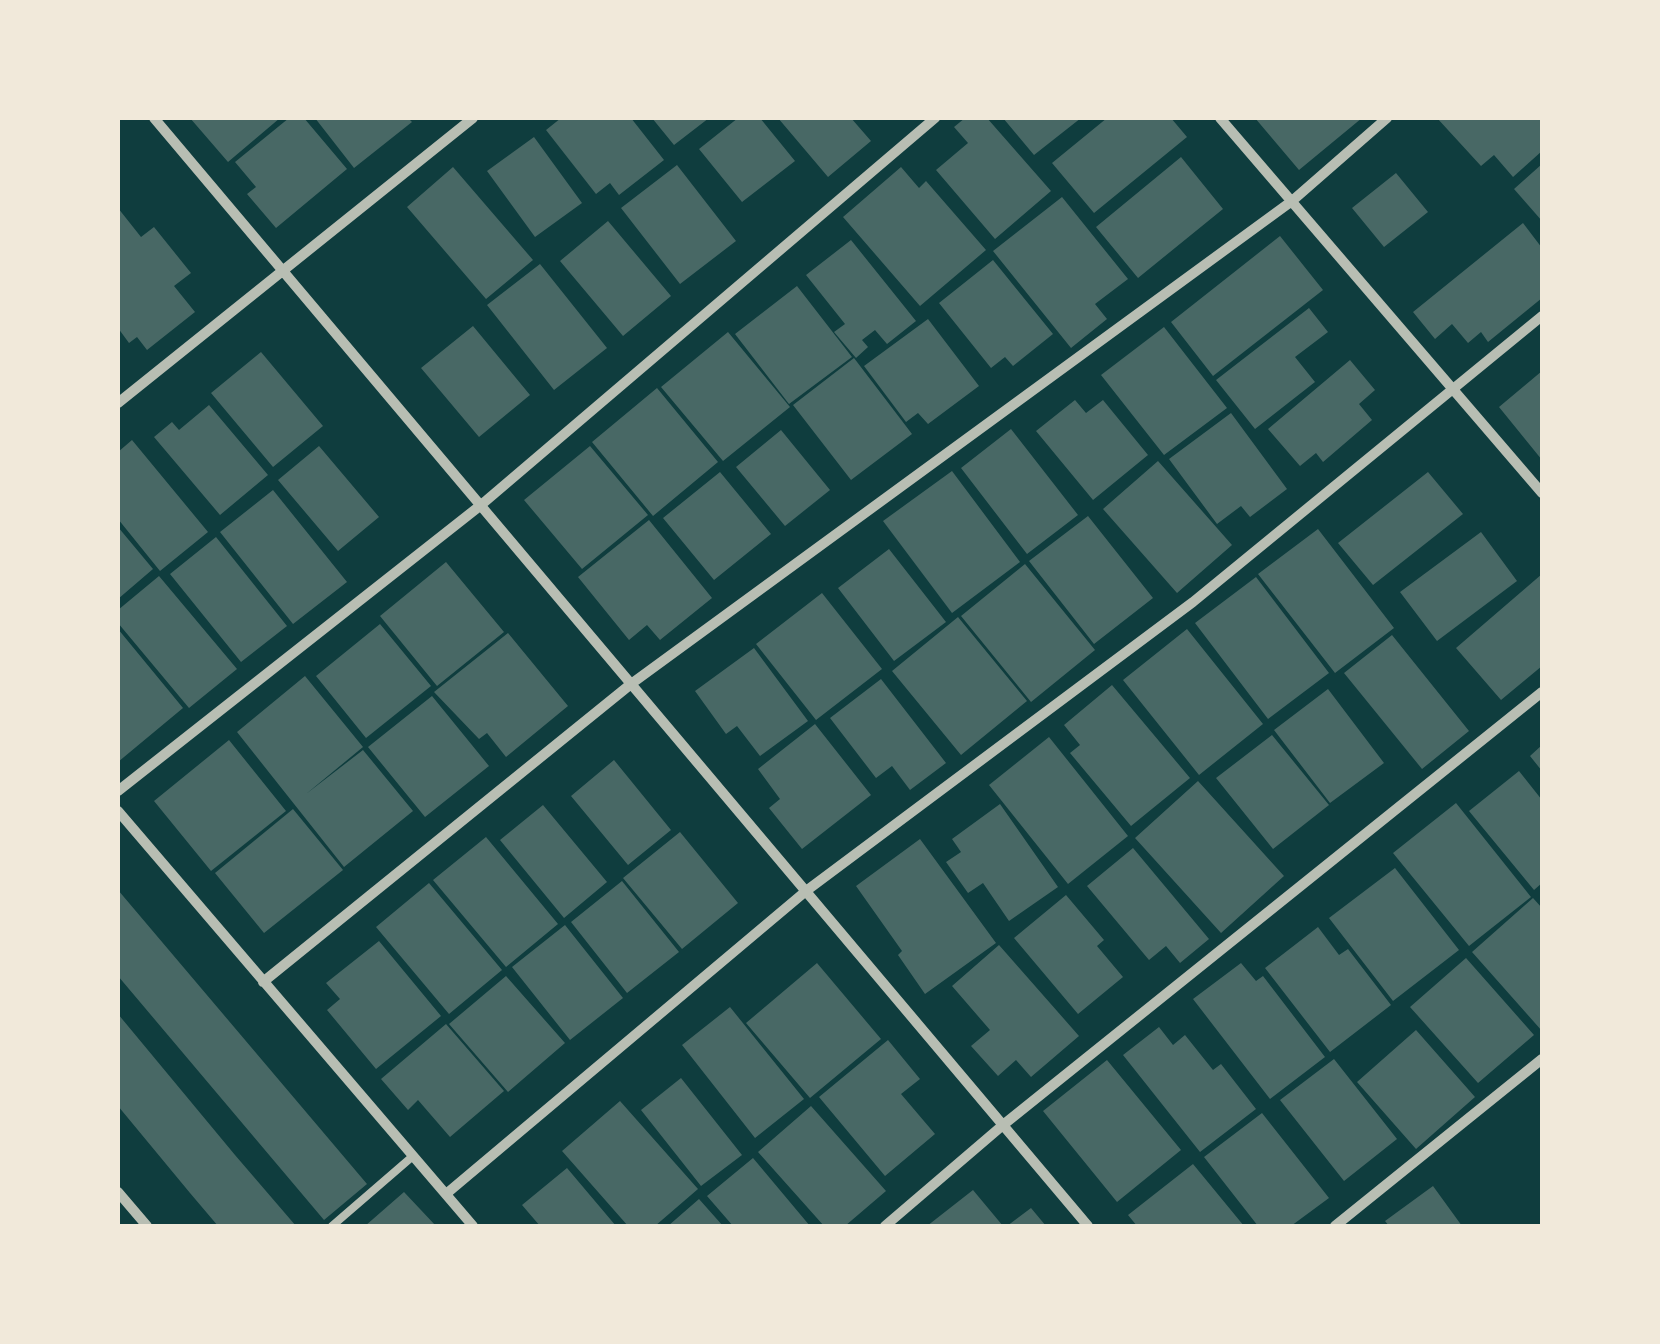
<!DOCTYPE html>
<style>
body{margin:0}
#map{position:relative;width:1660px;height:1344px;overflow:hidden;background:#0f3d3e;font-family:"Asap Condensed",sans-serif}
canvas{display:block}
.frame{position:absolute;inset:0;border:120px solid #f1e9da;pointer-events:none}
</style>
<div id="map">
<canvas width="1660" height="1344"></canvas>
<div class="frame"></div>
</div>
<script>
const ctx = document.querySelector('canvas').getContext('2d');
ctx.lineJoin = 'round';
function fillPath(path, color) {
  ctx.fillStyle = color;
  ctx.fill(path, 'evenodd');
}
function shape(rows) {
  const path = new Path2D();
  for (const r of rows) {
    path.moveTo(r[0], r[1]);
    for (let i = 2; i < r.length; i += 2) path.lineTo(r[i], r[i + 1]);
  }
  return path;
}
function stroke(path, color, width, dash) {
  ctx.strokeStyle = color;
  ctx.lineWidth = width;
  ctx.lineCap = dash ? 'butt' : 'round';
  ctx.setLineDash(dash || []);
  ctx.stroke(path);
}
fillPath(shape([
 [190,118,280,118,228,162],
 [289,118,304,118,347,169,276,228,247,194,256,187,235,162],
 [315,118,408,118,412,122,354,168],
 [561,118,631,118,664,160,619,195,610,183,596,194,546,130],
 [652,118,709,118,674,145],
 [738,118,760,118,795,161,742,202,699,149],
 [778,118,851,118,871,141,828,177],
 [965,118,987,118,1051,191,995,239,936,170,968,143,954,127],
 [1003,118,1081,118,1034,155],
 [1107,118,1171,118,1187,137,1094,213,1052,163],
 [1255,118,1362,118,1299,170],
 [1437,118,1542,118,1542,151,1513,177,1494,155,1481,166],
 [534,137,582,203,535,237,487,171],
 [1181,157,1223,209,1138,278,1096,227],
 [1542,164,1542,221,1514,189],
 [677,165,736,241,680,284,621,208],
 [453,167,533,260,486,299,407,207],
 [901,167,919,188,926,181,986,250,920,306,843,217],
 [1396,173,1428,212,1384,247,1352,208],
 [1062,197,1128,279,1095,304,1107,319,1071,348,993,251],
 [118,208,141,237,154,227,191,273,174,286,195,312,147,350,137,337,129,343,118,328],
 [608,221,671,296,623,336,560,261],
 [1523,223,1542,248,1542,298,1488,342,1481,332,1468,343,1452,324,1435,339,1413,312],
 [1280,236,1323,290,1213,376,1171,322],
 [851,240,916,321,887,344,875,330,862,340,868,347,856,358,834,332,845,324,806,275],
 [993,260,1053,334,1013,366,1005,357,991,368,939,303],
 [540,264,607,348,554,390,487,305],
 [797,286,852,357,789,404,735,334],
 [1309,308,1328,332,1295,357,1315,382,1255,429,1216,380],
 [928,319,979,386,928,424,918,413,906,422,864,366],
 [473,326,530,395,479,437,421,368],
 [1164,327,1227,408,1164,455,1101,375],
 [728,332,790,407,723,461,661,387],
 [261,352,323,426,273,467,211,393],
 [854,358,912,434,851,480,793,405],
 [1350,360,1375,390,1359,404,1372,420,1323,462,1316,453,1300,466,1268,429],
 [1542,371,1542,460,1499,407],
 [657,388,718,462,653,516,592,442],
 [1075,400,1086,413,1103,400,1148,455,1093,500,1036,431],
 [209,405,268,475,220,515,154,437,172,422,179,430],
 [1231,413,1287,489,1250,517,1241,506,1217,524,1169,459],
 [1011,429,1078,515,1027,554,961,468],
 [781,430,830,490,785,526,736,467],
 [132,440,208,532,160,571,118,519,118,452],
 [319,446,379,517,338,551,278,480],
 [590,446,648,515,582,569,524,500],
 [1158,461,1232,545,1177,593,1103,509],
 [952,471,1020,562,952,613,883,521],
 [720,472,771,534,714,580,663,518],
 [1428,472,1463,514,1373,585,1338,543],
 [273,490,347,582,293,624,220,532],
 [1088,516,1153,598,1094,644,1029,561],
 [649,520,712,598,660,640,647,625,629,640,578,577],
 [118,527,153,569,118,599],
 [1318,529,1394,628,1335,673,1258,574],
 [1481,532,1517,581,1437,641,1400,592],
 [216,537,287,626,241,662,170,574],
 [889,549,946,622,894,661,838,588],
 [446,562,504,632,437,686,380,616],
 [1025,564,1095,650,1031,702,961,616],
 [1542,574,1542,666,1501,700,1456,648],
 [159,576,237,669,189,708,118,623,118,610],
 [1256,577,1329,673,1268,719,1195,623],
 [822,593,882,669,816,720,756,644],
 [958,617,1027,701,961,755,892,671],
 [380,624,431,686,366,738,316,676],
 [118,629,183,708,118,762],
 [1187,629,1263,724,1199,775,1123,680],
 [508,633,568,706,506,757,487,733,479,739,434,692],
 [1392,635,1469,731,1422,769,1344,673],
 [754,648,808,721,760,756,737,726,726,734,695,691],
 [305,676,363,747,306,794,363,750,413,811,344,867,237,732],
 [881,679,946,763,910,790,892,766,876,778,830,718],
 [1112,685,1190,778,1131,826,1070,753,1080,745,1064,725],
 [1328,689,1384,763,1330,803,1274,730],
 [432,696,489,766,425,817,368,747],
 [815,724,871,795,802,849,769,808,780,799,758,769],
 [1272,735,1329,805,1273,849,1216,778],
 [1049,737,1128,836,1068,884,989,785],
 [229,740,286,811,211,871,154,801],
 [1542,745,1542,771,1530,756],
 [614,760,671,830,628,865,571,796],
 [1519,771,1542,800,1542,883,1534,890,1469,811],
 [1198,781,1284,876,1221,933,1135,838],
 [1456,803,1531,897,1469,946,1393,853],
 [1000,804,1058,887,1009,921,983,883,968,893,946,862,961,852,952,839],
 [543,805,607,882,564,918,500,840],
 [293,809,343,870,264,933,215,873],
 [680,832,738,903,682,949,623,878],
 [486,837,558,924,506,967,433,880],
 [920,839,996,943,925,994,898,955,902,951,856,886],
 [1133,848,1209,939,1180,963,1166,946,1149,960,1087,886],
 [1395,868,1459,950,1393,1001,1329,918],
 [622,881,679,952,627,993,571,922],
 [429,883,502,970,449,1014,376,927],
 [118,890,367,1184,324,1220,118,976],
 [1066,895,1104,940,1097,946,1123,977,1078,1014,1014,938],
 [1533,898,1542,908,1542,1031,1472,952],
 [565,925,623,998,570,1040,512,967],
 [1318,927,1339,955,1348,949,1391,1005,1330,1052,1265,968],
 [379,941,441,1016,376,1069,327,1010,340,999,326,983],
 [999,945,1079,1036,1031,1077,1016,1060,998,1076,971,1046,990,1030,952,986],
 [1466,958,1534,1035,1478,1083,1410,1007],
 [817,963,881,1039,810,1098,746,1023],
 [1241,963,1256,981,1263,976,1325,1057,1270,1099,1193,999],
 [506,976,565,1043,508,1092,449,1024],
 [730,1007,804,1099,755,1138,682,1045],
 [118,1014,235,1155,296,1226,218,1226,190,1193,118,1106],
 [446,1024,504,1091,450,1137,418,1100,408,1110,381,1079],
 [1159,1027,1173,1045,1185,1035,1213,1070,1221,1064,1256,1109,1200,1152,1123,1055],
 [1416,1030,1475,1097,1416,1149,1357,1082],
 [888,1040,920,1079,901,1094,935,1134,885,1176,819,1097],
 [1334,1059,1397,1139,1344,1181,1280,1100],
 [1107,1060,1181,1150,1117,1202,1043,1111],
 [681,1078,742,1155,701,1186,641,1110],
 [620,1101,698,1189,655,1226,628,1226,562,1151],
 [811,1106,886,1191,845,1226,824,1226,758,1152],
 [1262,1113,1329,1198,1291,1226,1258,1226,1204,1157],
 [753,1158,810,1226,733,1226,707,1196],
 [1193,1164,1244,1226,1137,1226,1128,1215],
 [567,1168,616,1226,540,1226,522,1205],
 [1433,1186,1462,1226,1389,1226,1385,1221],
 [973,1190,1003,1226,927,1226],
 [404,1192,436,1226,365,1226],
 [699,1199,723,1226,668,1226],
 [1031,1208,1046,1226,1007,1226]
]), '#486865');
stroke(shape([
 [332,1226,413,1156]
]), '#b8beb3', 8);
stroke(shape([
 [154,118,1088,1226],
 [1220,118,1542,493],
 [118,403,473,118],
 [118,791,481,505,935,118],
 [118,811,473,1226],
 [263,982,631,684,1292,201,1387,118],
 [118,1192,147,1226],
 [446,1194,806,891,1193,602,1542,316],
 [885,1226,1003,1125,1542,692],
 [1335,1226,1542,1059]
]), '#b8beb3', 10);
</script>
